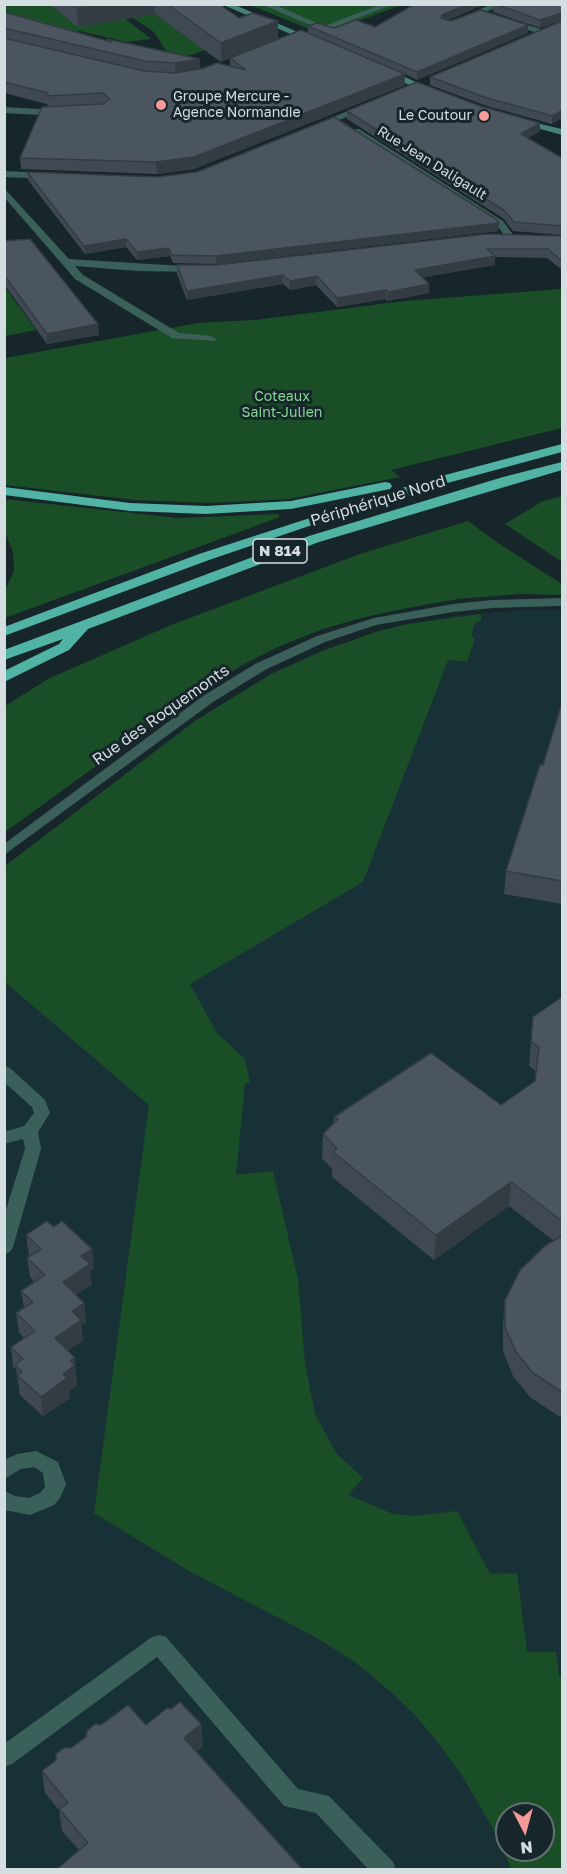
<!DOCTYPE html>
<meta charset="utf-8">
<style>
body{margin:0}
#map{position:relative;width:567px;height:1874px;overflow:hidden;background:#17262a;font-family:"Golos Text",sans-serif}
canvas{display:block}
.frame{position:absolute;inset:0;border:6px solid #d4dee1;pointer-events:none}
.north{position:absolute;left:495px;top:1802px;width:60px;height:60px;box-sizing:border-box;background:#17262a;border:2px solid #637073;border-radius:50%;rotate:174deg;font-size:16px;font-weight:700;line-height:24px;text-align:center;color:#d4dee1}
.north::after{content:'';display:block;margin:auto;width:21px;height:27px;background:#f59b9c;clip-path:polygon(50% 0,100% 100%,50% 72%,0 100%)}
</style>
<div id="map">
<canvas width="567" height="1874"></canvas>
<div class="frame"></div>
<div class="north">N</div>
</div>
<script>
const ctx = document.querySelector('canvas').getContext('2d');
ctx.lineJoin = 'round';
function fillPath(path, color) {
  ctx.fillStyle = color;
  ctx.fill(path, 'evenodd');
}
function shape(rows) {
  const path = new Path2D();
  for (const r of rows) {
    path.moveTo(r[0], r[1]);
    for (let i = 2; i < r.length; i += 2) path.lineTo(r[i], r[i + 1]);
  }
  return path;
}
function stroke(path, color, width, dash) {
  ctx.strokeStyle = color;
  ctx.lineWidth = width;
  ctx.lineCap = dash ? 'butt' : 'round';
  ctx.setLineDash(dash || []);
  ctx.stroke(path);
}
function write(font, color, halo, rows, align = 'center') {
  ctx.font = font + ' "Golos Text",sans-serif';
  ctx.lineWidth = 6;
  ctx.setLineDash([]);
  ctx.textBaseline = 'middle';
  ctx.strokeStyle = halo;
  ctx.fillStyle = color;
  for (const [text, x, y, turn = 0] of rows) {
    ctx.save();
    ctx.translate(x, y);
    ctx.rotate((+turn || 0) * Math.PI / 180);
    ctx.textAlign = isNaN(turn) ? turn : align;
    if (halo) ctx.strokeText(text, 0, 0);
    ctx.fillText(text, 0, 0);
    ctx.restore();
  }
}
fillPath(shape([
 [522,610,562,610,562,1869,5,1870,5,866,195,721,271,674,322,651,381,630,453,616],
 [507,1814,543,1814,543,1850,507,1850]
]), '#183136');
fillPath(shape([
 [4,5,67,5,118,13,151,39,126,42,80,31,68,32,5,23],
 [250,5,402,5,322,34],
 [217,9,265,29,182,58,171,59,154,32,124,12],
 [4,287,5,287,36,330,5,336],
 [562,289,562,428,391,470,400,477,289,499,209,503,135,500,5,485,5,358,198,323,255,320,404,301],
 [562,496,562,562,505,524,543,501],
 [5,499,178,518,278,514,280,517,5,618,5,590,14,571,13,552,5,533],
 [468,521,498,543,562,584,562,595,521,594,458,599,413,607,365,617,323,629,278,647,244,664,179,706,5,832,5,706,48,679,171,625,360,554],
 [481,614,481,620,475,623,471,635,475,639,467,662,448,660,363,882,190,984,217,1033,245,1059,250,1083,245,1083,236,1175,273,1171,298,1279,305,1363,315,1414,336,1453,363,1478,348,1495,393,1514,415,1516,457,1511,490,1574,517,1573,527,1652,556,1652,559,1676,562,1677,562,1869,511,1869,498,1837,461,1774,435,1739,415,1715,391,1692,355,1662,317,1638,189,1571,94,1513,149,1105,5,982,5,866,195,721,271,674,322,651,376,632,407,624],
 [507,1814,543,1814,543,1850,507,1850]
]), '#1a4e27');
fillPath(shape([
 [261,4,273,4,324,26,382,4,394,4,324,31,261,4],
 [4,1066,10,1068,45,1100,50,1113,38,1132,41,1149,13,1247,10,1252,4,1254,4,1216,25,1149,23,1139,4,1144,4,1132,24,1126,34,1113,32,1107,4,1082,4,1066],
 [36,1451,58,1462,66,1484,60,1498,54,1505,30,1515,4,1510,4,1491,15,1496,29,1498,40,1493,45,1487,43,1473,34,1467,21,1469,4,1479,4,1460,17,1454,36,1451],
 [159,1635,166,1637,298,1789,329,1796,393,1862,396,1870,369,1870,316,1813,284,1806,157,1657,12,1764,4,1767,4,1744,152,1637,159,1635]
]), '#3b6059');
fillPath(shape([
 [492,4,504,4,469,19,462,17,492,4],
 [510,20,544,30,545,32,541,34,507,24,506,22,510,20],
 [366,103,369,104,369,108,322,127,315,125,366,103],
 [4,107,58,110,62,113,58,116,4,113,4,107],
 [353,129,359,129,503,221,514,236,506,238,497,225,353,133,353,129],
 [4,171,46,173,51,176,46,179,4,177,4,171],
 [4,188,69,259,199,267,201,269,196,272,137,271,75,266,83,275,179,333,211,336,216,339,215,341,172,338,75,279,4,197,4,188],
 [562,598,562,606,492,608,453,612,376,625,325,642,265,670,213,702,4,855,4,844,203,696,255,664,317,636,374,618,453,604,492,600,562,598]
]), '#3b6059');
fillPath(shape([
 [221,4,233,4,316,40,309,42,221,4],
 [384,70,390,70,435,91,428,93,384,74,384,70],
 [519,119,562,129,562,135,519,123,519,119]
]), '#458177');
fillPath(shape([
 [562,444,562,452,440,485,321,522,209,560,4,636,4,627,199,554,430,479,562,444],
 [562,462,562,470,319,542,88,629,69,650,4,682,4,671,59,644,63,639,4,660,4,650,309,536,503,477,562,462],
 [385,482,390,483,392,486,390,489,291,509,206,514,130,511,4,495,4,487,130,503,206,506,291,501,385,482]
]), '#50b3a3');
fillPath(shape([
 [52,4,219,4,239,18,278,21,278,39,308,33,308,26,334,28,375,27,415,4,485,4,448,20,451,21,528,25,528,33,417,80,405,74,405,85,194,169,157,174,21,169,20,158,48,106,47,104,4,93,4,12,107,41,107,39,200,59,200,69,230,66,230,58,221,62,155,14,78,27,53,7],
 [493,4,562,4,562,20,540,28,493,12],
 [562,21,552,124,487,106,430,85,430,77],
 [480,106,540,123,540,131,528,138,562,158,562,270,547,258,495,257,495,265,422,277,429,284,429,293,387,301,386,299,337,307,316,285,290,290,283,284,187,300,177,274,177,265,216,265,562,236,562,235,513,231,504,219,347,119,347,111],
 [27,172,498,231,216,264,173,263,170,256,137,260,126,247,85,254,28,180],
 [4,241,98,324,99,335,47,344,4,284],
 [562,703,562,904,504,894,506,871,543,765],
 [562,997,562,1417,557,1415,530,1397,513,1376,503,1351,503,1325,505,1300,554,1241,509,1206,434,1260,332,1177,332,1169,322,1158,323,1134,334,1123,334,1117,501,1105,535,1081,536,1071,529,1066,533,1017],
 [54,1227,92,1249,94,1268,90,1271,92,1284,75,1295,84,1303,86,1323,81,1326,83,1340,67,1351,77,1378,76,1378,77,1385,69,1391,70,1398,43,1416,20,1395,16,1369,13,1367,11,1347,24,1338,19,1332,16,1313,24,1308,21,1291,34,1282,30,1277,27,1258,30,1256,29,1255,26,1235],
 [201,1724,203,1746,79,1850,62,1831,59,1810,45,1793,42,1771,101,1725]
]), '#404953');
fillPath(shape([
 [100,4,154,4,155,14,78,27,77,8],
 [468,4,485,4,442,23,441,18,442,15],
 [562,13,562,20,540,28,540,20],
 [278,21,278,40,221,62,221,43],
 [528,25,528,33,417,80,417,72],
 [200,59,200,70,175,74,175,63],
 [405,74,405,85,194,169,157,174,156,162],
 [562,110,562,118,552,124,553,116],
 [540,123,540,131,521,142,521,134],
 [499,223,498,231,216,264,216,256],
 [126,239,126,247,85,254,84,246],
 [169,248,170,256,137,260,137,252],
 [495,256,495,265,414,279,415,270],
 [283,275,283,284,187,300,187,291],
 [317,276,316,285,290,290,290,281],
 [429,284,429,293,387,301,388,292],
 [386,290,386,299,337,307,337,298],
 [98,324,99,335,47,344,47,334],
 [511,1182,509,1206,434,1260,436,1235],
 [92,1249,94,1268,90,1271,92,1284,65,1302,63,1282,81,1256],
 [84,1303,86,1323,81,1326,83,1340,57,1358,55,1338,72,1311],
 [75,1358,77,1385,69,1391,70,1398,43,1416,41,1397,63,1374,70,1361],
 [201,1724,203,1746,186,1760,184,1738]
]), '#343c43');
const building = shape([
 [72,4,100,4,77,8,72,4],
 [167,4,219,4,239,18,253,13,278,21,221,43,167,4],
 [415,4,468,4,442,15,441,18,451,21,481,10,528,25,417,72,308,26,317,23,334,28,356,20,375,27,415,4],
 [495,4,562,4,562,13,540,20,495,4],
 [4,12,111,42,107,39,200,59,175,63,145,61,4,28,4,12],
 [562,21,562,110,553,116,487,98,430,77,562,21],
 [301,30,405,74,194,157,156,162,20,158,42,107,103,104,110,99,103,93,47,96,48,93,4,82,4,38,144,71,175,73,204,68,217,63,246,70,230,58,301,30],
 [417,82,480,106,540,123,521,134,562,158,562,226,514,222,505,211,347,111,417,82],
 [334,117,496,219,499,223,216,256,172,255,169,248,137,252,126,239,84,246,27,172,157,177,197,172,334,117],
 [487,234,562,236,562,261,548,249,487,249,495,256,415,270,429,284,388,292,386,290,337,298,317,276,290,281,283,275,187,291,177,265,216,265,487,234],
 [30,239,98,324,47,334,4,275,4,241,30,239],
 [562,703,562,881,506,871,540,765,543,765,562,703],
 [562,997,562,1221,511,1182,436,1235,333,1152,337,1149,323,1134,338,1119,334,1117,431,1053,501,1105,535,1081,539,1047,531,1042,533,1017,562,997],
 [47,1221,54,1227,62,1221,92,1249,81,1256,90,1264,63,1282,84,1303,72,1311,81,1320,55,1338,75,1358,70,1361,75,1365,63,1374,67,1378,41,1397,17,1375,22,1372,15,1365,23,1359,11,1347,35,1331,16,1313,33,1302,21,1291,45,1275,27,1258,41,1249,26,1235,47,1221],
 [562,1236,562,1392,533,1373,516,1352,505,1327,505,1300,520,1270,546,1245,562,1236],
 [180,1702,201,1724,184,1738,302,1869,57,1869,88,1843,59,1809,68,1803,42,1771,56,1760,56,1754,64,1748,71,1748,86,1737,87,1731,95,1724,101,1725,128,1705,146,1725,167,1708,171,1709,180,1702]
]);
fillPath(building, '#4b5560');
stroke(building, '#343c43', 1.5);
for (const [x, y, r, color] of [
 [161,105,6,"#f59b9c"],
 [484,116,6,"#f59b9c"]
]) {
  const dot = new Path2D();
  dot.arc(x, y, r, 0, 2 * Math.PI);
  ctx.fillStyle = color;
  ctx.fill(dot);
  stroke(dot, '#17262a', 2);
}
write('14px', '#d4dee1', '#17262a', [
 ["Groupe Mercure -",173,97],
 ["Agence Normandie",173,113],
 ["Le Coutour",472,116,"right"]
], 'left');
write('14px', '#d4dee1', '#17262a', [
 ["Rue Jean Daligault",432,163,32]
]);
write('14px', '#84d793', '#17262a', [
 ["Coteaux",282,397],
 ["Saint-Julien",282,413]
]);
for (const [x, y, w] of [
 [280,551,54]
]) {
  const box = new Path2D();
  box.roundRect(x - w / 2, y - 12, w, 24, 4.5);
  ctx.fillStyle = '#17262a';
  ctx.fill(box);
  stroke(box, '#d4dee1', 1.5);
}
write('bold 15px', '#d4dee1', null, [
 ["N 814",280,551]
]);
write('16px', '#d4dee1', '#17262a', [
 ["Périphérique Nord",378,501,-17],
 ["Rue des Roquemonts",161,715,-35]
]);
</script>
